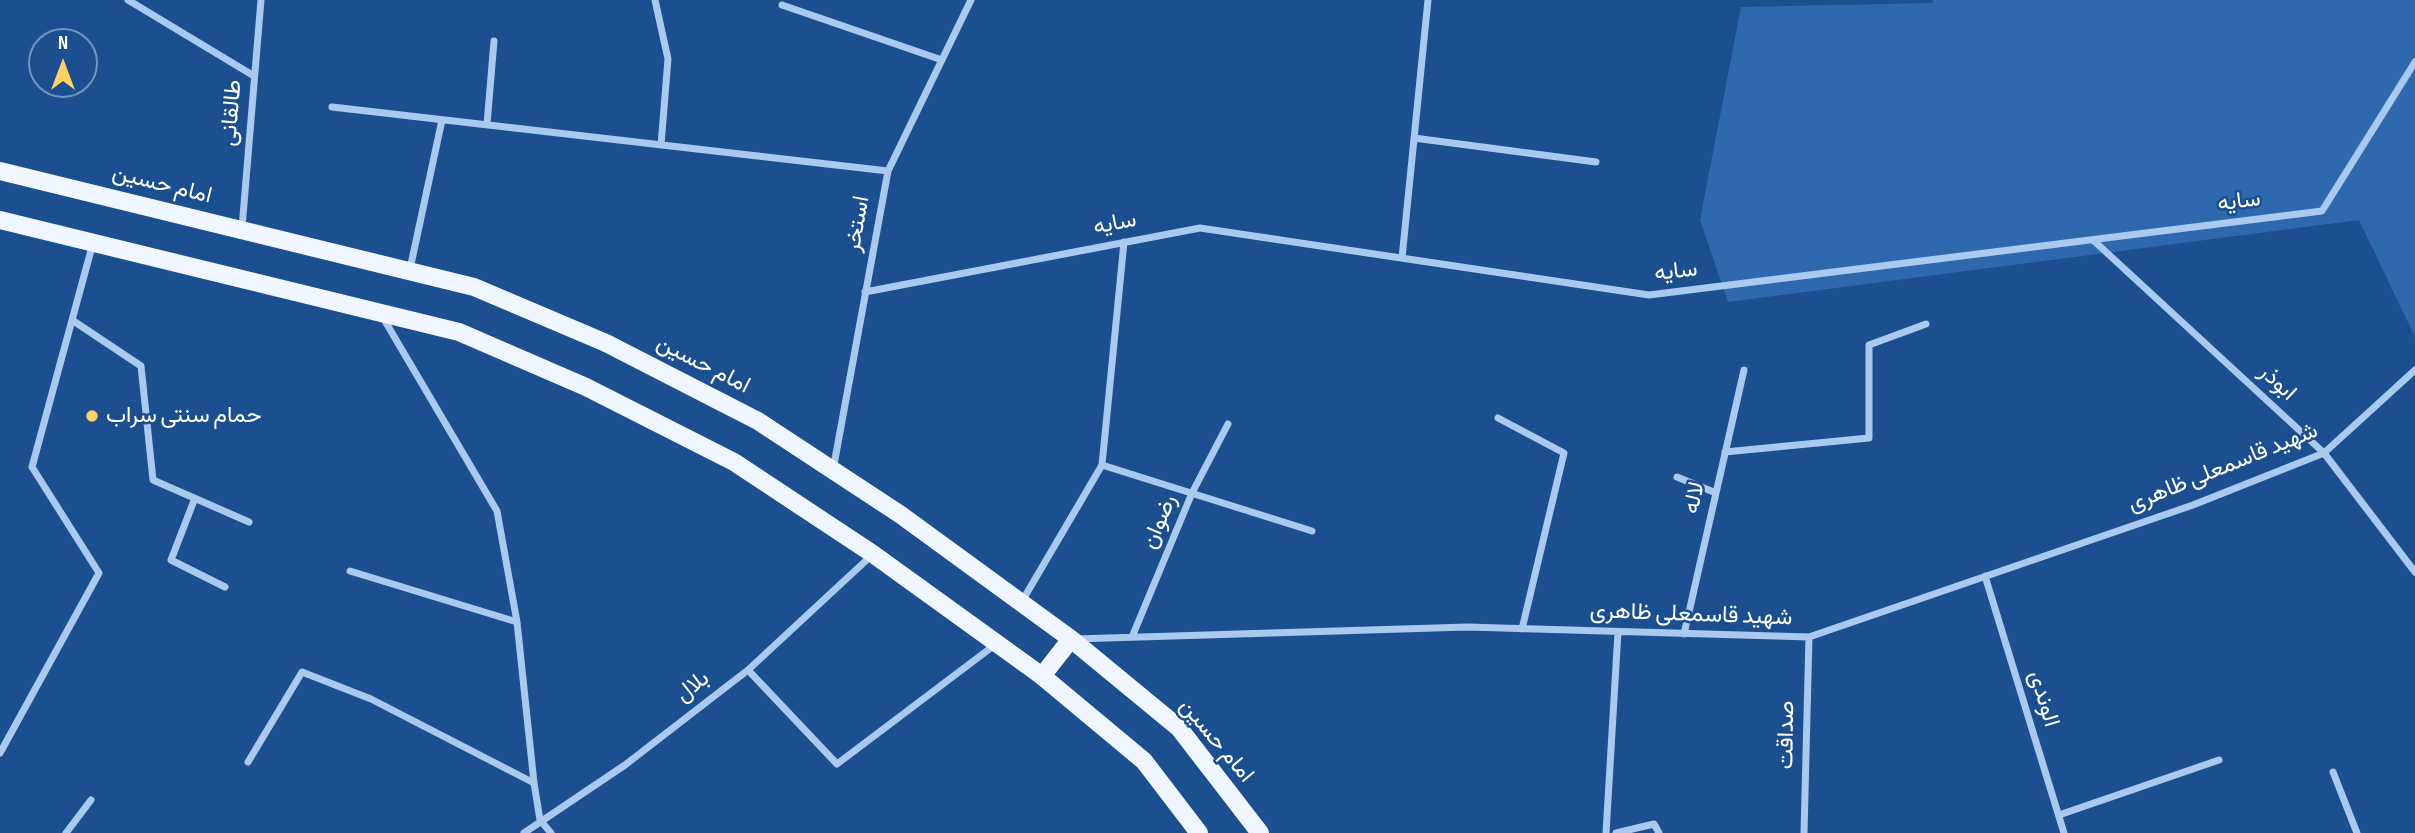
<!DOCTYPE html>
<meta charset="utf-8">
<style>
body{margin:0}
#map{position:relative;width:2415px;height:833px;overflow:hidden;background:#1b4f8f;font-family:"Sofia Sans Condensed",sans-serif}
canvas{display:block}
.north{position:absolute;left:28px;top:28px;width:70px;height:70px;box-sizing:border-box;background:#1b4f8f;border:2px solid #7695bc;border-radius:50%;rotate:0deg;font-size:19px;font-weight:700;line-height:28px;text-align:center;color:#fff}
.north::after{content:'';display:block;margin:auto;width:24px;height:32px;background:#ffd166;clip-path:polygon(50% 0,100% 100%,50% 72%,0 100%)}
</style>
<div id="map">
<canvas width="2415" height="833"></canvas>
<div class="north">N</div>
</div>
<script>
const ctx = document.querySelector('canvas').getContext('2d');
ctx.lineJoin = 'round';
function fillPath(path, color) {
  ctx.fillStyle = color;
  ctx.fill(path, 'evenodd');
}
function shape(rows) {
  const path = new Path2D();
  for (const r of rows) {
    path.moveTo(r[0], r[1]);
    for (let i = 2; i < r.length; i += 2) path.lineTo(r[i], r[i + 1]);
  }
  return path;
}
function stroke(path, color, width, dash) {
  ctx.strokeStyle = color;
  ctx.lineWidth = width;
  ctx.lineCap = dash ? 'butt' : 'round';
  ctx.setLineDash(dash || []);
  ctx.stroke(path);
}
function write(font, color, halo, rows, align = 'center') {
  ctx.font = font + ' "Sofia Sans Condensed",Vazirmatn,sans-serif';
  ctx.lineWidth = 5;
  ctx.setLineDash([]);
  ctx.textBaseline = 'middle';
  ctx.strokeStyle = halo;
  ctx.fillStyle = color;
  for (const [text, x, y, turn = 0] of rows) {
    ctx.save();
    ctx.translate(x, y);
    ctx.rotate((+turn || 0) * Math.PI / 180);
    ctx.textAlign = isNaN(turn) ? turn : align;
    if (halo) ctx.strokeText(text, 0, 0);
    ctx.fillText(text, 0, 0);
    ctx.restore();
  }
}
fillPath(shape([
 [1933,0,2415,0,2415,337,2359,220,1728,302,1700,220,1741,7,1932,3]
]), '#2e69ad');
stroke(shape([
 [128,0,254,76],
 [655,0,668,59,661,145],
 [782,5,942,60],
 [332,107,888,171],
 [487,124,494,41],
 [1414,138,1596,162],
 [242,228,261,0],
 [2093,240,2324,453,2415,572],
 [1402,258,1428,0],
 [410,269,442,120],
 [865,292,1200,228,1649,295,2322,211,2415,62],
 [382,316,497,511,517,622,534,783,540,820,551,833],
 [72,320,141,366,153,480,249,522],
 [1498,418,1564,453,1522,629],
 [1725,452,1869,438,1869,345,1926,324],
 [1102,465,1312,531],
 [833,470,888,171,971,0],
 [1677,477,1716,493],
 [195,498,171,560,225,587],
 [350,571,517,622],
 [1985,576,2064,833],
 [1021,603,1102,465,1124,242],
 [1684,634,1744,370],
 [1132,637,1192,493,1228,424],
 [1075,639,1467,627,1809,637,2193,505,2324,453,2415,370],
 [748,670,837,764,996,644],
 [0,753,99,573,32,467,93,243],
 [248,762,302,672,371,699,534,783],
 [2333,772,2357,833],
 [2059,815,2219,760],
 [66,833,91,800],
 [524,833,625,765,748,670,872,555],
 [1606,833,1618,632],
 [1616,833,1654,824,1659,833],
 [1804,833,1809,637]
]), '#a9c9ee', 7);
stroke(shape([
 [0,171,474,287,606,343,758,421,901,515,1071,639,1179,728,1260,833],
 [0,220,459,332,586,387,734,462,873,554,1042,676,1144,761,1199,833],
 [1042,676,1071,639]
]), '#f0f6ff', 18);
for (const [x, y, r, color] of [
 [92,416,7,"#ffd166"]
]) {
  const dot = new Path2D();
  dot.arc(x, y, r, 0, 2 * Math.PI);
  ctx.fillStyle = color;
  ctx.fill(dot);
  stroke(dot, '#1b4f8f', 2.5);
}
write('23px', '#fff', '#1b4f8f', [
 ["طالقانی",232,113,-85],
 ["امام حسین",162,185,14],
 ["سایه",2239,202,-7],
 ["استخر",858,224,-80],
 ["سایه",1115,224,-11],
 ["سایه",1676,272,-6],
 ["امام حسین",703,365,27],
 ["ابوذر",2277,383,43],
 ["شهید قاسمعلی ظاهری",2223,468,-22],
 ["لاله",1695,498,-77],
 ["رضوان",1160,522,-67],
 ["شهید قاسمعلی ظاهری",1691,615,2],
 ["بلال",693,687,-38],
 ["الوندی",2043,699,73],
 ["صداقت",1787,735,-89],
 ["امام حسین",1216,741,50]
]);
write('23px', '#fff', '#1b4f8f', [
 ["حمام سنتی سراب",106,416]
], 'left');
</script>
